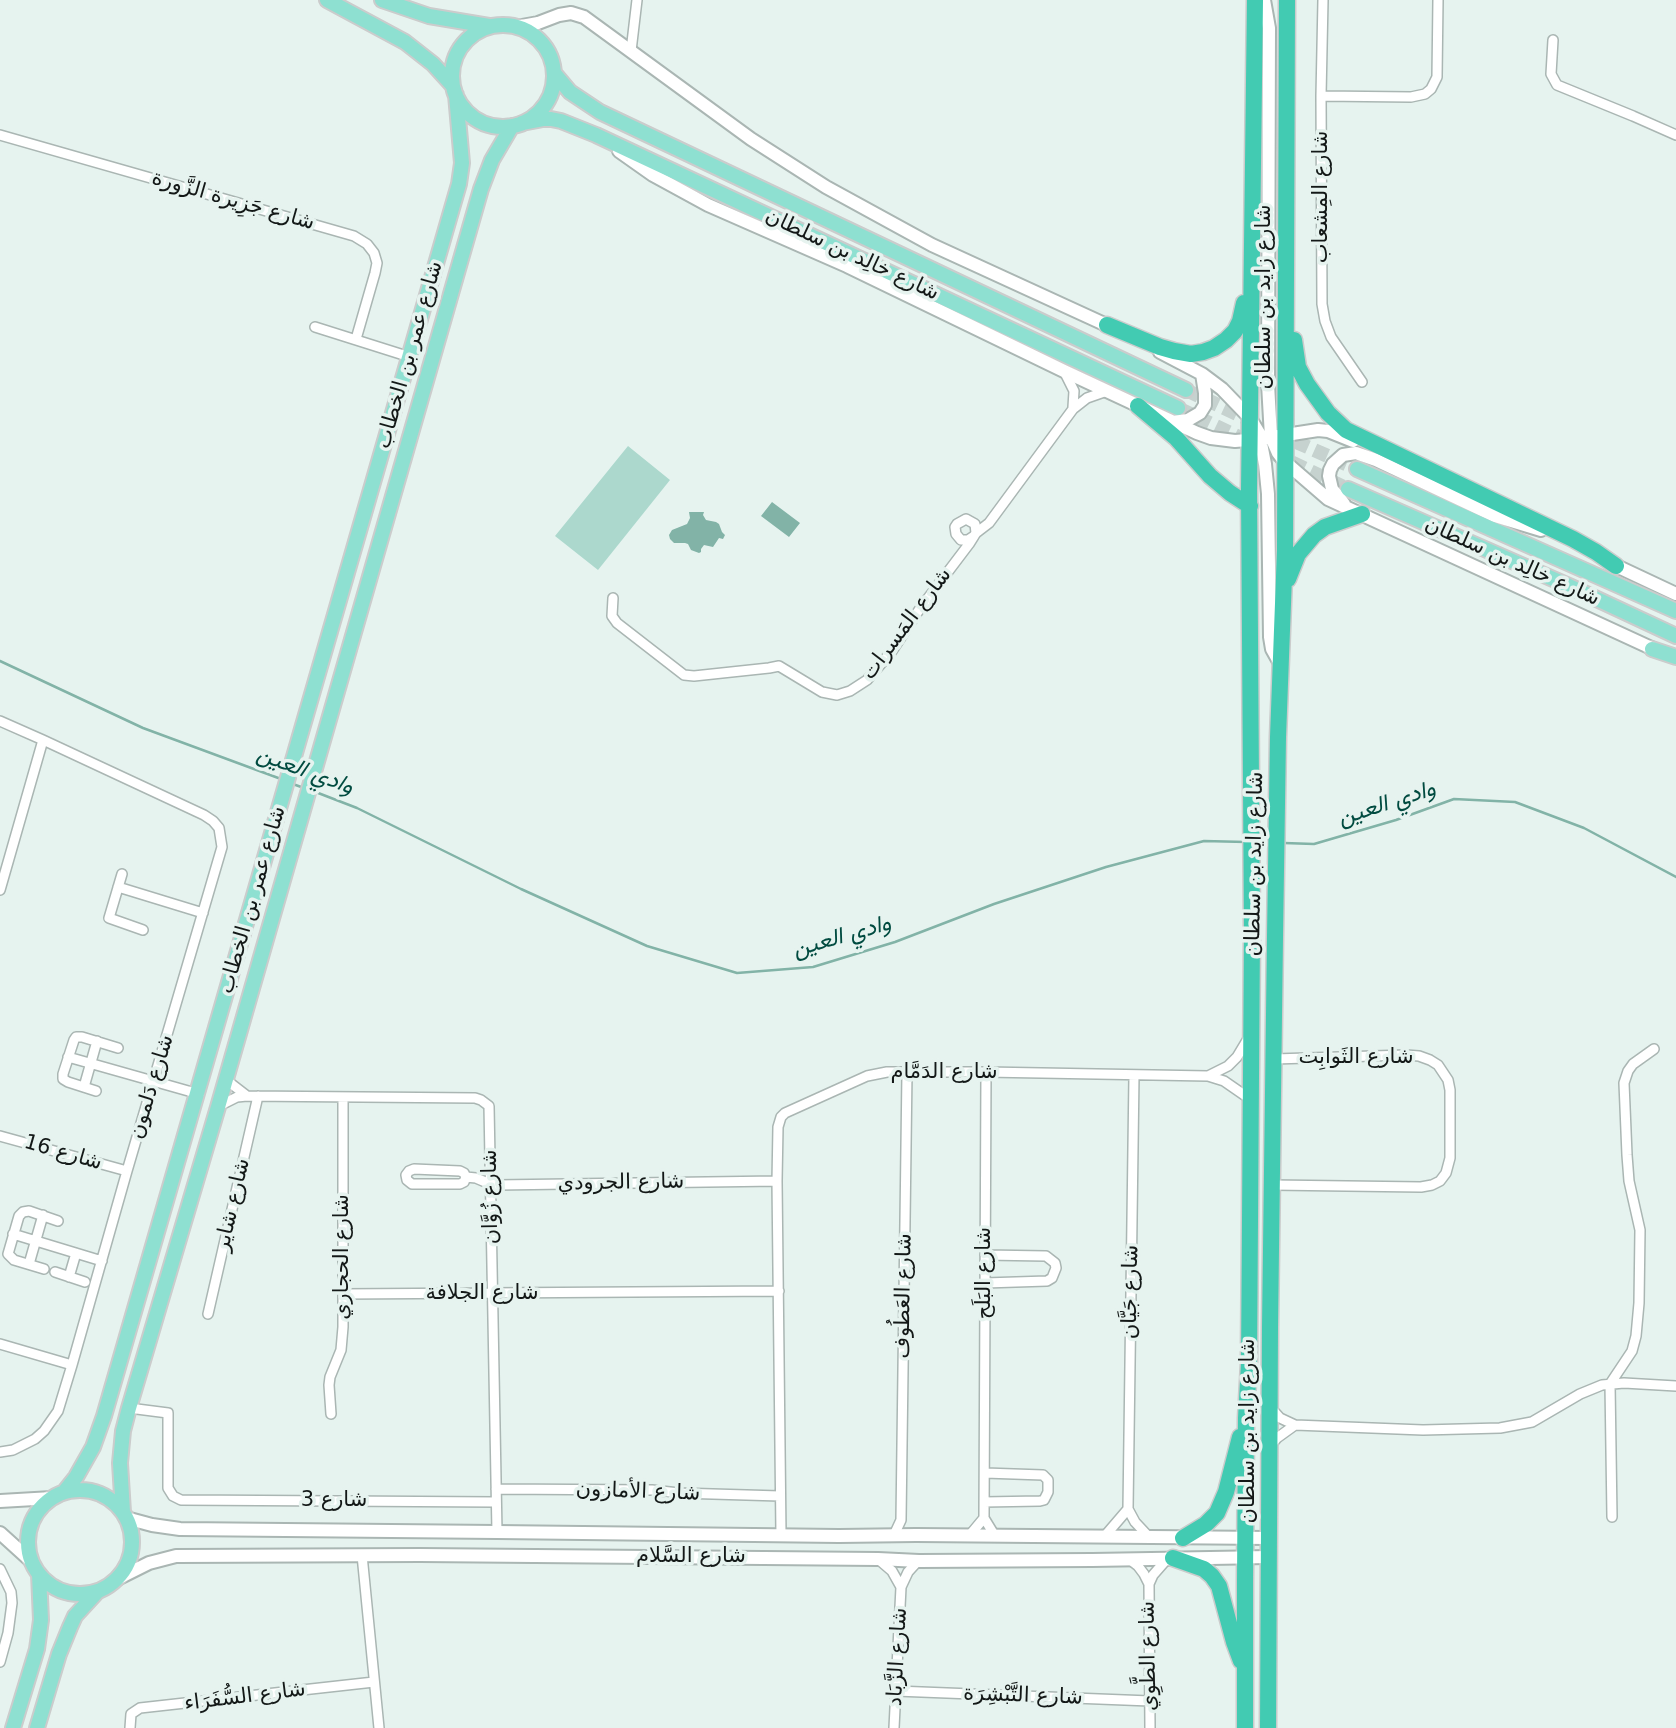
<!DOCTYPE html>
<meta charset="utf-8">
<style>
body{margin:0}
canvas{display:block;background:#e6f3ef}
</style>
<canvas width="1676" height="1728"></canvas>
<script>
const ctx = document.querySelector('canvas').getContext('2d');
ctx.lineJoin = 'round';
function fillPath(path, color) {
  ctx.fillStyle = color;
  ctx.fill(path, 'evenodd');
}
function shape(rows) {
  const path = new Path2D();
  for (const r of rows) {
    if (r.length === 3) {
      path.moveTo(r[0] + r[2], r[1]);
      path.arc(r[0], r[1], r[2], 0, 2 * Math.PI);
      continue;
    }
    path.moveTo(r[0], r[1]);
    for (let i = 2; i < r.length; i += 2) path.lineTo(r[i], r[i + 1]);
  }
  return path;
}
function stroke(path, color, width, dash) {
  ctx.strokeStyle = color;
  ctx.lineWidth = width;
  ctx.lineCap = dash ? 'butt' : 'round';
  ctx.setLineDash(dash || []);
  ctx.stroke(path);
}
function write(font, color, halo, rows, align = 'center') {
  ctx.font = font + ' "DejaVu Sans",Vazirmatn,sans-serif';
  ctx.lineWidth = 7;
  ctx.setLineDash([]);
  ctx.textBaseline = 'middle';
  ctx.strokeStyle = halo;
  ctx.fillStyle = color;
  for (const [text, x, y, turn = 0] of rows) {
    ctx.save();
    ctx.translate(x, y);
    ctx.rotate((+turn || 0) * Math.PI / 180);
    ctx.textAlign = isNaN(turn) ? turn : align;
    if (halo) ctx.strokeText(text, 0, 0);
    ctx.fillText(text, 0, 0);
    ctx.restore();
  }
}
fillPath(shape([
 [628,446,670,480,598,570,555,536]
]), '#acd8cd');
fillPath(shape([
 [772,502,800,523,789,537,761,516],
 [689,512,704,512,703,515,706,520,716,522,719,524,722,532,725,535,723,539,719,538,713,547,704,545,701,549,701,552,699,553,691,550,688,544,685,543,674,543,670,539,669,535,672,530,687,524,690,518]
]), '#82b3a7');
stroke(shape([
 [0,661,143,728,281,779],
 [290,783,304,788],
 [313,791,357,808,521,889,647,946,737,973,813,967,895,942,994,904,1106,867,1204,841,1246,842],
 [1256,842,1270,843],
 [1284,843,1314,844,1396,820,1454,799,1515,802,1584,828,1676,877]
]), '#82b3a7', 2.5);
stroke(shape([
 [1186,390,1254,422],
 [1178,408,1348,489],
 [1276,433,1357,469]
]), '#c6d2cf', 14, [14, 7]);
const street = shape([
 [1323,0,1321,96,1322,304,1325,321,1331,337,1362,382],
 [1553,40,1551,74,1557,85,1633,116,1676,135],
 [631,51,637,0],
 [1321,96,1411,97,1425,94,1431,89,1437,77,1438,0],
 [0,135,354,236,367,244,374,253,377,263,375,273,356,339],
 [315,327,410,357],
 [1064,371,1074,391,1073,407],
 [976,533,989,523,1073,409,1087,398,1107,391],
 [613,598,612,616,617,623,684,675,694,676,769,668,779,666,822,692,837,695,850,691,867,680,892,651,919,610,969,544,974,536,976,533,975,524,966,519,957,524,955,527,956,534,961,540,968,540,974,536],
 [0,721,43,740,204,815,213,821,219,828,222,847,127,1171,72,1365,58,1411,44,1431,35,1439,13,1450,0,1452],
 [122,874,109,918,143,930],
 [118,887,203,913],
 [0,890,43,740],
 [68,1057,199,1094],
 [986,1072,984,1518,995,1536],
 [1134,1075,1128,1509,1135,1522,1149,1537],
 [1208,1076,1228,1066,1237,1057,1249,1037],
 [225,1079,247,1096],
 [84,1087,97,1041],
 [96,1091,68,1082,63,1079,63,1074,74,1040,76,1037,82,1037,118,1048],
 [219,1106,237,1097,247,1096,475,1098,481,1100,489,1106,497,1532],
 [0,1136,127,1171],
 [414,1169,460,1171,464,1173,466,1177,464,1182,460,1184,412,1184,407,1180,406,1175,409,1171,414,1169],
 [466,1177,476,1178,490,1184,497,1185,777,1181],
 [1272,1185,1421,1187,1432,1185,1440,1181,1446,1173,1450,1158,1450,1090,1448,1080,1438,1065,1430,1060,1419,1056,1406,1055,1274,1059],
 [13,1234,102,1261],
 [985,1255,1046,1256,1055,1263,1056,1268,1052,1278,1047,1281,985,1283],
 [29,1264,43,1215],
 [44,1269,14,1260,8,1254,19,1216,23,1212,29,1211,58,1221],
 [55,1272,85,1282],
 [69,1277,76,1253],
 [343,1294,779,1291],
 [208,1314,258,1096],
 [0,1344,72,1365],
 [129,1408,168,1413,168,1488,173,1496,181,1500,496,1502],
 [1271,1408,1280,1418,1295,1425,1423,1430,1500,1428,1532,1422,1580,1394,1602,1385,1624,1383,1676,1386],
 [331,1414,329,1385,330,1377,341,1350,343,1327,343,1097],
 [1270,1446,1277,1438,1295,1425],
 [496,1489,652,1490,679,1493,780,1496],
 [984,1502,1040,1501,1044,1500,1048,1492,1048,1480,1043,1475,985,1473],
 [1612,1517,1610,1384,1632,1351,1636,1336,1639,1303,1640,1230,1629,1181,1627,1155,1624,1083,1628,1071,1633,1064,1654,1049],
 [781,1535,777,1181,778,1127,781,1117,785,1113,867,1076,887,1072,986,1072,1208,1076,1224,1081,1250,1099],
 [894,1535,901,1520,907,1072],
 [969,1536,984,1518],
 [1104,1537,1128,1509],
 [362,1555,379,1728],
 [878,1559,892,1571,901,1587],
 [1129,1559,1138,1566,1144,1574,1149,1584,1150,1728],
 [0,1569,11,1592,12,1603,8,1633,0,1662],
 [1149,1584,1153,1575,1167,1559],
 [896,1691,1150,1701],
 [130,1728,131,1714,140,1708,374,1682],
 [894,1728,901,1587,908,1572,918,1561]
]);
const secondary = shape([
 [1264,0,1269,28,1268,384,1271,437,1278,453,1284,461,1328,499,1660,652],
 [516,27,538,23,559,15,571,13,584,17,751,139,826,187,932,245,1113,328],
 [619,151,653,175,708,205,847,266,1064,371,1197,433,1211,438,1235,441,1260,439,1318,430,1328,431,1353,441],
 [1160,352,1202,374,1222,389,1250,418,1259,433,1265,464,1268,494,1270,637,1272,649,1281,665],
 [1173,422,1188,420,1200,413,1205,405,1205,393,1202,374],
 [1344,504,1332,489,1329,476,1330,470,1333,464,1343,455,1356,453,1376,460,1495,516,1541,530],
 [1610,563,1676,594],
 [0,1501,52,1498],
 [126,1518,152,1525,180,1529,497,1532,839,1536,916,1535,1269,1538],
 [0,1533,31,1561],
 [117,1579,149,1563,176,1556,420,1555,878,1559,919,1561,1092,1560,1269,1557]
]);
const primary = shape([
 [327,0,405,42,433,64,453,86],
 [382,0,429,16,489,26],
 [503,76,51],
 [554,73,570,92,600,112,1186,390],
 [522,123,543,119,551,119,561,121,596,135,1178,408],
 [1357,469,1676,611],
 [1348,489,1569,586,1676,636],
 [1652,649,1676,657],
 [80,1542,52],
 [64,1492,76,1477,93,1447,104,1416,459,184,462,163,456,95],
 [123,1512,120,1463,123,1431,129,1408,218,1107,481,189,492,160,512,126],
 [13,1728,37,1649,41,1620,39,1574],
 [37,1728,59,1654,70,1627,75,1616,98,1591]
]);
const highway = shape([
 [1107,325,1160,347,1174,351,1191,354,1203,352,1214,348,1226,340,1235,331,1240,321,1244,303],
 [1294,340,1298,367,1307,384,1328,413,1346,430,1573,539,1596,552,1616,566],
 [1138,406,1176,438,1210,476,1230,493,1250,506],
 [1288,579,1298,554,1314,535,1325,527,1362,514],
 [1183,1538,1206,1524,1217,1513,1226,1492,1240,1437],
 [1173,1558,1204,1569,1212,1576,1219,1586,1234,1642,1241,1661],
 [1245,1728,1245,1582,1246,1418,1249,1363,1252,933,1249,490,1255,0],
 [1268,1728,1270,1327,1275,937,1278,737,1285,550,1287,0]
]);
stroke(street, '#aab6b3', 12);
stroke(secondary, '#aab6b3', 16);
stroke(primary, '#cbcccc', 18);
stroke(highway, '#cbcccc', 19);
stroke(street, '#fff', 9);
stroke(secondary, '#fff', 12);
stroke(primary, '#8ee0d1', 14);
stroke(highway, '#42cbb2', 16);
write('21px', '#131817', '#e6f3ef', [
 ["شارع المِشعاب",1322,197,-90],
 ["شارع جَزِيرة الزَّورة",233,201,16],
 ["شارع خالِد بن سلطان",852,255,25],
 ["شارع زايد بن سلطان",1265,297,-90],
 ["شارع عمر بن الخطاب",410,355,-74],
 ["شارع خالِد بن سلطان",1512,562,24],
 ["شارع المَسرات",907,624,-53],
 ["شارع زايد بن سلطان",1255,864,-89],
 ["شارع عمر بن الخطاب",253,900,-74],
 ["شارع الثَوابِت",1356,1058],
 ["شارع الدَمَّام",944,1073],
 ["شارع دَلمون",152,1087,-73],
 ["شارع 16",63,1153,16],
 ["شارع الجرودي",621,1183,-1],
 ["شارع زُوَّان",491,1197,-91],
 ["شارع شاير",233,1205,-77],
 ["شارع الحجاري",343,1257,-90],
 ["شارع البَلَح",985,1273,-90],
 ["شارع جَيَّان",1131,1292,-89],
 ["شارع الجلافة",482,1294],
 ["شارع العَطُوف",904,1296,-89],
 ["شارع زايد بن سلطان",1249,1431,-90],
 ["شارع الأمازون",638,1492,2],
 ["شارع 3",334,1501],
 ["شارع السَّلام",691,1557],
 ["شارع الطَّوِي",1149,1656,-91],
 ["شارع الزَّبَاد",898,1657,-87],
 ["شارع التَّبْشِرَة",1023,1696,2],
 ["شارع السُّفَرَاء",245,1697,-7]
]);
write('italic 23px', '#014b40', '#e6f3ef', [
 ["وادي العين",305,771,20],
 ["وادي العين",1387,804,-18],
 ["وادي العين",842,937,-16]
]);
</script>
